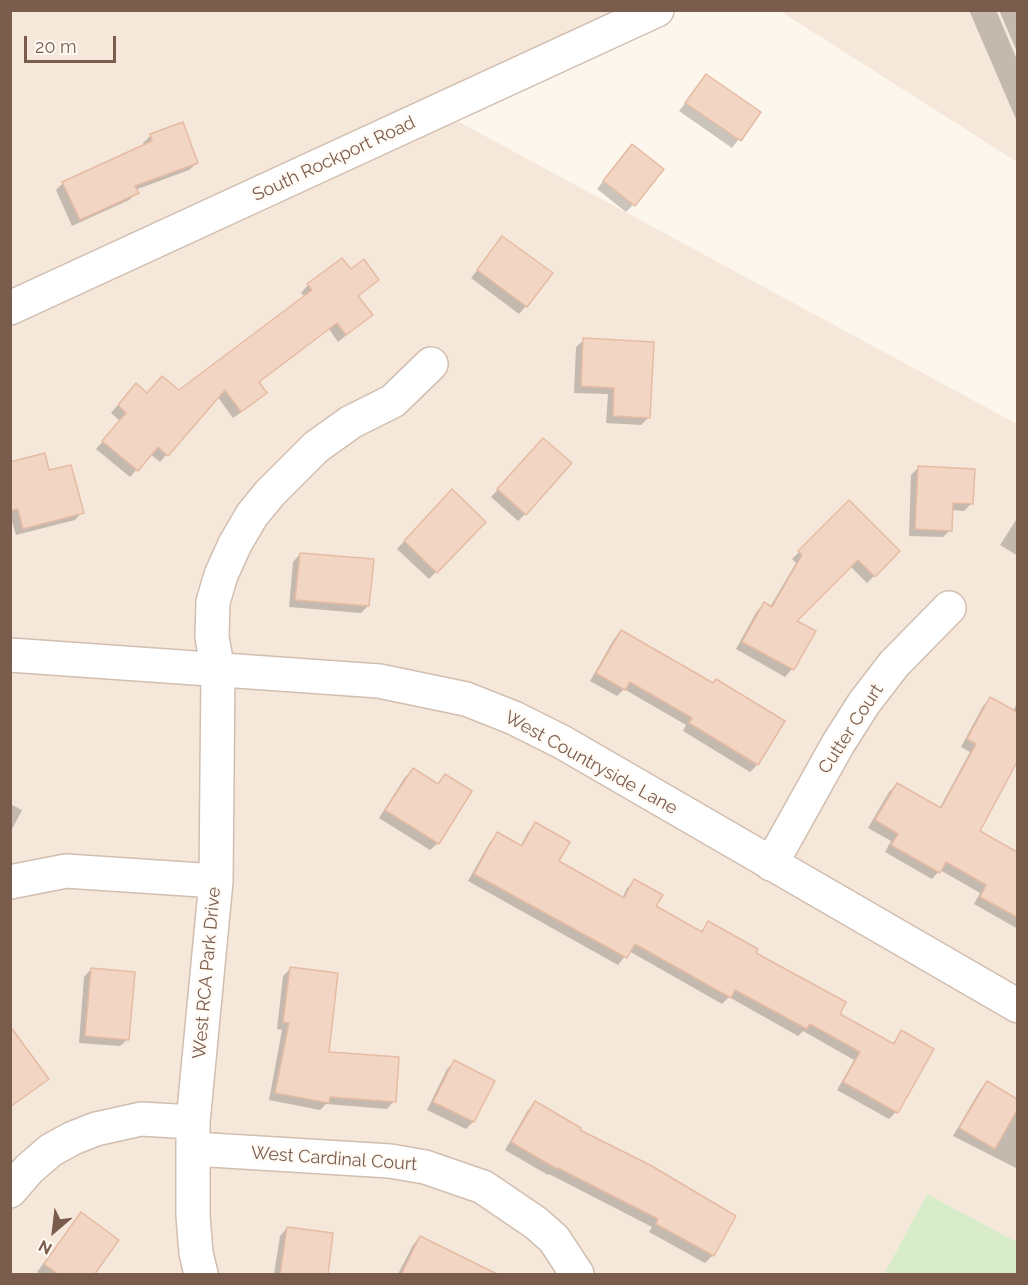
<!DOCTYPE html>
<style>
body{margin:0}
#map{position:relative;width:1028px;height:1285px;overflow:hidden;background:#fdf6ec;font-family:Raleway,sans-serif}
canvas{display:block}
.frame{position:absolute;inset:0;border:12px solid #7a5c4d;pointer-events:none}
.north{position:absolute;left:24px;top:1201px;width:60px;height:60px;-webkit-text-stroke:4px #fffaf3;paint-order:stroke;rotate:208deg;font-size:16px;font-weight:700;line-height:24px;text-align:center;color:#7a5c4d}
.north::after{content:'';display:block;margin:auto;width:21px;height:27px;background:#7a5c4d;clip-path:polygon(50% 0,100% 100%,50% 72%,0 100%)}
.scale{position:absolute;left:24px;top:36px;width:92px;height:27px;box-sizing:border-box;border:3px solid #7a5c4d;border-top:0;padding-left:8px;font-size:18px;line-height:21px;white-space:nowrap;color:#7a5c4d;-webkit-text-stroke:4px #fffaf3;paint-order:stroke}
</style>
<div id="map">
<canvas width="1028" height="1285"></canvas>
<div class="frame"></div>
<div class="north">N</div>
<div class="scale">20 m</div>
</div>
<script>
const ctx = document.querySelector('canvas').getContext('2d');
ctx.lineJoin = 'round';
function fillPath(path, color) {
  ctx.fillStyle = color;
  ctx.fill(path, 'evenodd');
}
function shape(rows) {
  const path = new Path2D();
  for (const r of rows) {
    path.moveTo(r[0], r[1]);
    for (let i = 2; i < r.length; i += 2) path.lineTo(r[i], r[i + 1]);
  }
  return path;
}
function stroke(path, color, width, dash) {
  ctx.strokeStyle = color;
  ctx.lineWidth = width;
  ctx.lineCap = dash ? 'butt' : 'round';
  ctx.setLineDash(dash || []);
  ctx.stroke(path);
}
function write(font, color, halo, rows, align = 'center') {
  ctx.font = font + ' Raleway,sans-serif';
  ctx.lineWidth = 4.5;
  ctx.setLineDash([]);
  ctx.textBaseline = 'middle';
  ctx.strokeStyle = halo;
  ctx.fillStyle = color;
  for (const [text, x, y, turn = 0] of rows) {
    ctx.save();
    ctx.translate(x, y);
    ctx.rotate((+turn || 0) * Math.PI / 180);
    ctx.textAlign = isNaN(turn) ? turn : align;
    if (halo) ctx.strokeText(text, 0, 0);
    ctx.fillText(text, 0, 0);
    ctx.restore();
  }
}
fillPath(shape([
 [10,11,655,11,437,110,1017,424,1017,1242,927,1194,884,1274,11,1274],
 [780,11,1017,11,1017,162]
]), '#f5e8da');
fillPath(shape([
 [927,1194,1017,1242,1017,1274,884,1274]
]), '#d8ecc9');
fillPath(shape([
 [969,10,996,10,1018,62,1018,124],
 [999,10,1018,10,1018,54],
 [706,76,759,112,732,148,679,111],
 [151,135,197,163,189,170,135,190,137,193,129,200,72,226,56,190,63,183,144,146,143,143],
 [625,153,633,205,626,212,597,189],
 [503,238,526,306,519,314,471,278],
 [308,285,356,297,371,315,338,342,329,329,258,383,258,400,233,418,217,396,160,462,150,454,130,477,96,449,120,421,111,413,129,392,147,394,178,392,305,297,301,293],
 [584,340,648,418,641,425,606,423,608,394,574,393,576,347],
 [536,447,525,514,518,521,491,497],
 [10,463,48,472,82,512,75,520,16,535,10,515],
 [919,467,972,503,964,511,951,510,950,530,943,537,909,536,911,475],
 [452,491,484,522,429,579,397,549],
 [849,502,898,551,867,583,850,566,795,621,814,632,792,669,785,677,736,649,757,611,764,604,770,607,796,563,792,559],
 [1018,517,1018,556,1000,545],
 [300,554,368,606,361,613,289,607,293,562],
 [621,632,713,685,783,722,757,765,750,772,683,731,686,725,624,689,617,696,590,681,614,639],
 [990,699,1013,711,1018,701,1018,759,978,831,1018,854,1018,929,974,904,980,893,940,870,932,879,885,852,891,841,868,828,889,792,897,784,939,809,970,752,961,747,983,706],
 [413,770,436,785,445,776,438,843,430,850,379,818,405,777],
 [10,804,22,810,10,833],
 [536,824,557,862,622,899,627,888,635,881,654,906,700,932,709,923,838,1014,892,1044,902,1032,896,1112,889,1119,837,1090,854,1060,803,1031,798,1036,729,997,722,1004,629,951,618,965,468,881,490,842,497,834,520,847,528,832],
 [91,969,128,1039,120,1046,79,1043,84,977],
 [290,969,327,1053,394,1101,387,1109,326,1104,320,1110,269,1100,282,1030,277,1029,283,976],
 [10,1049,47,1079,10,1107],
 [454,1062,473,1122,466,1129,427,1110,447,1069],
 [987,1083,1018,1100,1018,1169,953,1136,980,1090],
 [535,1103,578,1130,734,1217,712,1256,705,1263,649,1232,652,1227,549,1174,548,1175,505,1150,528,1110],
 [81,1214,92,1274,41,1274,37,1272],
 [287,1228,326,1274,274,1274,280,1236],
 [420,1237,478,1274,398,1274,413,1245]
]), '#0003');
const building = shape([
 [706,74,761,112,741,141,685,103,706,74],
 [183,122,198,163,135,186,139,193,80,220,62,182,152,141,150,134,183,122],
 [632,144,664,169,635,206,603,181,632,144],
 [502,236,553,273,527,307,477,270,502,236],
 [342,258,351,269,364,259,379,280,358,296,373,315,346,335,337,323,259,382,267,393,241,412,225,390,168,456,158,447,138,471,102,441,126,413,118,405,136,383,147,393,162,376,179,390,312,290,307,284,342,258],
 [583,338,654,342,650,418,613,416,614,388,581,386,583,338],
 [543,438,572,463,526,515,497,489,543,438],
 [45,453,49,470,71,465,84,513,23,529,18,509,10,511,10,462,45,453],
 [918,466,975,469,973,504,953,503,952,531,915,529,918,466],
 [452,489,486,522,437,573,404,541,452,489],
 [849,500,900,551,875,577,858,560,797,621,816,631,794,670,742,642,764,602,772,607,802,555,798,551,849,500],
 [300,553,374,559,369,606,295,600,300,553],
 [621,630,713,683,716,679,785,721,758,765,689,723,692,718,630,682,625,690,596,673,621,630],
 [990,697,1017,712,1017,762,980,831,1017,852,1017,917,980,897,986,885,946,862,940,873,891,845,898,834,875,820,897,783,941,808,976,744,967,739,990,697],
 [413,768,438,784,445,774,472,791,439,844,385,810,413,768],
 [535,822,570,842,559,861,624,898,634,879,663,895,656,906,702,932,708,921,758,949,756,953,846,1002,840,1014,894,1044,901,1030,934,1049,898,1113,843,1082,860,1052,810,1024,807,1029,735,990,731,998,635,944,627,958,474,874,497,832,522,846,535,822],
 [290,967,338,973,329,1052,399,1057,396,1102,330,1097,329,1103,275,1093,289,1023,283,1022,290,967],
 [91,968,135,972,129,1040,85,1036,91,968],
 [10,1026,49,1079,10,1107,10,1026],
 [454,1060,495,1081,474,1122,433,1102,454,1060],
 [987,1081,1017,1099,1017,1110,995,1149,959,1128,987,1081],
 [535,1101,581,1128,580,1130,650,1165,736,1216,714,1256,656,1224,658,1219,558,1168,557,1169,511,1142,535,1101],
 [81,1212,119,1240,94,1275,59,1275,44,1264,81,1212],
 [287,1227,333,1233,328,1275,280,1275,287,1227],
 [420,1236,499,1275,401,1275,420,1236]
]);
fillPath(building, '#f3d5c3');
stroke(building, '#e6bba3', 1.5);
const minor = shape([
 [10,655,379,681,466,699,514,718,562,742,1018,1006],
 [771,864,838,744,864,703,894,664,949,608],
 [10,882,66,871,216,881],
 [194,1149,390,1161,425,1167,483,1187,536,1223,554,1239,577,1274],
 [10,1191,29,1169,51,1150,73,1138,96,1129,141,1119,193,1122],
 [201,1274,196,1253,193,1216,193,1122,216,881,218,671,212,637,213,602,221,575,235,544,252,515,270,493,316,447,351,422,393,401,431,364]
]);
const tertiary = shape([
 [10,308,657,10]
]);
stroke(minor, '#d1beb0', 36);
stroke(tertiary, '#d1beb0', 36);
stroke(minor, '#fff', 33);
stroke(tertiary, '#fff', 33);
write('18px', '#7a5c4d', '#fffaf3', [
 ["South Rockport Road",334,159,-25],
 ["Cutter Court",851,729,-57],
 ["West Countryside Lane",591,763,29],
 ["West RCA Park Drive",207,973,-85],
 ["West Cardinal Court",334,1159,4]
]);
</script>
